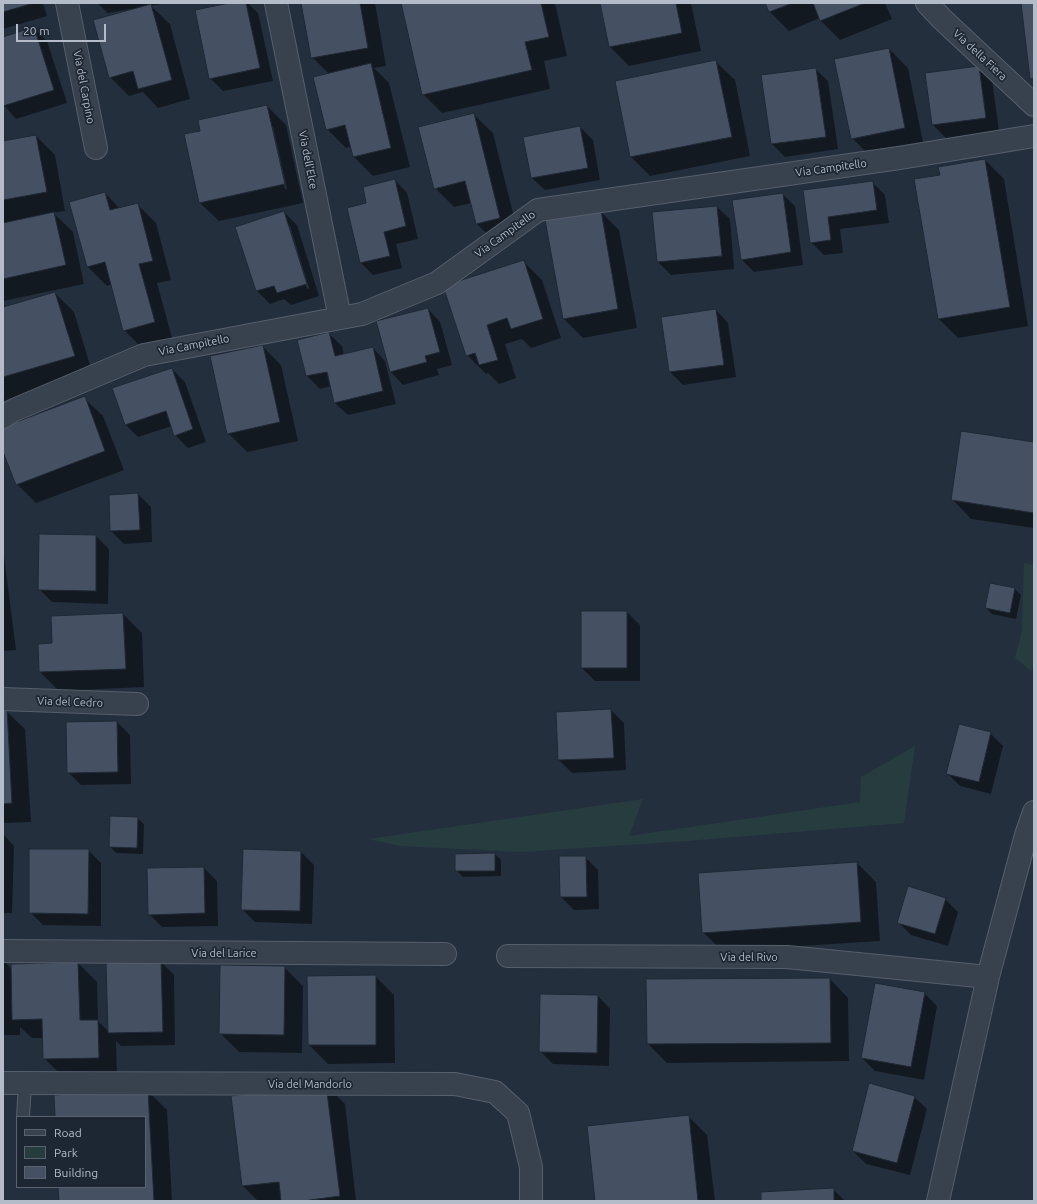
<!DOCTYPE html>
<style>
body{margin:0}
#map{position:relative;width:1037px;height:1204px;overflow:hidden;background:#242f3e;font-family:Ubuntu,sans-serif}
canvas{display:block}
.frame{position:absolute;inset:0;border:4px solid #b4bcc9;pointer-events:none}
.legend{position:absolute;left:16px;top:1116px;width:130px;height:72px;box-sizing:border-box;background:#1d2633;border:1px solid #59626f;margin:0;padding:5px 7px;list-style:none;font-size:12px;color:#b4bcc9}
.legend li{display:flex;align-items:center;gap:8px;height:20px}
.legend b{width:20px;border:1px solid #59626f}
.scale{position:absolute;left:16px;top:24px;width:90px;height:18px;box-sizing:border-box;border:2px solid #b4bcc9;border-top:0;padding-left:5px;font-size:12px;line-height:14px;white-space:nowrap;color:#b4bcc9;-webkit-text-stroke:3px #1d2633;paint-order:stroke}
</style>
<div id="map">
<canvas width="1037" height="1204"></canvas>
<div class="frame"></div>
<ul class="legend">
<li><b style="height:5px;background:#38414e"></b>Road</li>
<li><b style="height:11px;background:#263c3f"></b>Park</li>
<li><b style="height:11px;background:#455162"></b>Building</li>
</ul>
<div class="scale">20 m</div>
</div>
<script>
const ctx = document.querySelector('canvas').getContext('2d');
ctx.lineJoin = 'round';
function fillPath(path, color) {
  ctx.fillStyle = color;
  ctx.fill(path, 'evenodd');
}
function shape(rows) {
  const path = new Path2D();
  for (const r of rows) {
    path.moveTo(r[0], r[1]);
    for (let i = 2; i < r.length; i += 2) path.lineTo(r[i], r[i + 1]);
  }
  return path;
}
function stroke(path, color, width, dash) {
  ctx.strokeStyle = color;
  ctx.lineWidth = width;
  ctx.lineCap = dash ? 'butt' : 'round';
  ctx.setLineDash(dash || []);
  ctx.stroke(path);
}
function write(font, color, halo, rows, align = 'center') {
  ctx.font = font + ' Ubuntu,sans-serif';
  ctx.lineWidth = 3.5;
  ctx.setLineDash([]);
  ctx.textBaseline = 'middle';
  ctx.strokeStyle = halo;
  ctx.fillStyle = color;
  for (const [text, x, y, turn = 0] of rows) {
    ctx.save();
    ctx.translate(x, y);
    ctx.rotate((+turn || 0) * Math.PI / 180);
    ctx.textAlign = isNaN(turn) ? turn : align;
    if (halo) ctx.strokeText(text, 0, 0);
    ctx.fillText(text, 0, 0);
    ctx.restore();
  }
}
fillPath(shape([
 [1024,563,1034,565,1034,664,1031,671,1015,658,1022,630],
 [915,746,904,823,687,841,521,852,400,846,368,839,643,799,629,836,860,802,861,777]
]), '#263c3f');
fillPath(shape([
 [3,3,43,3,47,16,3,29],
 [97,3,165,3,151,6,170,24,190,99,158,108,143,92,129,96,110,77,132,11,131,9,108,13],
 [234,3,248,3,258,13,273,81,223,91,210,78],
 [303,3,375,3,386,66,374,68,389,83,410,167,373,176,354,157,352,146,346,148,327,129,329,74,312,57],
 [402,3,555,3,567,56,544,61,550,89,442,113,423,94],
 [601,3,691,3,701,51,629,66,610,47],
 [767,3,885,3,892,19,840,40,821,21,820,18,789,31,770,12],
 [34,28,47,41,67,103,16,119,3,104,3,38],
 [889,49,908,68,924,147,871,157,852,138],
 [716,62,735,80,750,156,650,176,631,157,616,82],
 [979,67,992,80,999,131,946,138,933,125],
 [815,69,828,81,838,149,785,157,772,144],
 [267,106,286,125,303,203,219,221,200,203,202,131],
 [271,127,273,127,287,189,285,189],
 [474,115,493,133,519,237,496,243,477,224,471,203,454,207,435,188],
 [580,127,593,140,600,180,545,190,532,178],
 [36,136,55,155,65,211,53,213,73,232,84,284,3,301,3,224,6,224,6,222,3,222,3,142],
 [985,160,1004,179,1028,326,958,338,939,319,941,175],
 [395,180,407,193,418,239,396,244,402,268,373,275,360,262,368,204],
 [872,182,885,195,889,223,840,229,843,253,824,255,811,242,804,191],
 [105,193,120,209,137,204,156,223,171,280,157,283,173,341,143,349,124,330,112,284,107,286,88,267],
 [782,194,795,206,803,265,754,272,741,259],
 [717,207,730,219,734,269,671,275,658,262],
 [600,211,619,230,637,328,583,338,564,319,546,221],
 [284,212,297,225,319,296,291,305,284,299,270,304,257,291],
 [288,226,290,226,309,288,307,289],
 [523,261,542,280,561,338,531,348,522,339,505,344,516,378,499,384,488,373,486,374,467,355],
 [55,293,74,312,93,375,3,401,3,308],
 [428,309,440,322,452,365,437,369,439,375,403,385,391,372],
 [716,310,728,323,736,377,683,385,670,372,662,318],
 [329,334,342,346,344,355,373,348,385,361,396,404,348,415,335,403,331,386,320,389,307,376,298,341],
 [262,346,281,365,298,441,247,452,228,433],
 [172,369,185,382,206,442,188,448,175,435,172,426,138,437,126,425],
 [84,398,103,416,124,470,36,503,17,484,3,449,3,428],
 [1034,443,1034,528,971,519,953,500],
 [138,494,151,507,152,542,124,544,111,531],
 [40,535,96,536,109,549,108,604,52,602,40,590],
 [3,548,16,650,3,651],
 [1015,589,1021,595,1016,619,992,614,986,608],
 [627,612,640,625,640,681,595,681,582,668],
 [123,614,142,633,144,687,59,691,40,672,53,644,52,617],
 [611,710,624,723,626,770,572,773,559,760,557,713],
 [3,711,6,711,25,729,31,822,3,823],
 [117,722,130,735,131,784,81,785,68,772],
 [990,733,1003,746,991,794,960,786,948,774],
 [137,818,144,824,143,854,116,853,110,846],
 [3,834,14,846,12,913,3,913],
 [88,850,101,863,101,926,43,925,30,912],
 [301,852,314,865,312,924,255,922,242,909],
 [495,854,501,860,501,876,463,877,456,870],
 [585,857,598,870,599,909,574,910,561,897],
 [857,863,876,882,880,941,722,951,703,932],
 [204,868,217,881,218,926,162,927,149,914,148,869],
 [945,899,958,912,948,946,911,935,898,922],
 [3,960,12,969,78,963,97,982,98,1021,109,1032,161,962,174,975,175,1045,121,1046,116,1041,117,1076,63,1077,44,1058,44,1038,32,1038,20,1027,20,1035,3,1035],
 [284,967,303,986,302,1053,239,1052,220,1033],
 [375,976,394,995,395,1063,328,1064,309,1045],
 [830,979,848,998,849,1061,667,1063,648,1044],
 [924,993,937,1006,924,1080,875,1071,862,1058],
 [598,996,610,1009,609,1066,553,1064,540,1051],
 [326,1085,345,1104,356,1201,258,1201,243,1186,232,1097],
 [148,1091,167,1110,172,1201,60,1201,59,1187,145,1187,145,1117,56,1117],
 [914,1097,927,1109,910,1175,866,1164,853,1151],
 [688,1116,707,1135,715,1201,596,1201],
 [833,1189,845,1201,762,1201]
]), '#0007');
const building = shape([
 [3,3,34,3,3,12,3,3],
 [229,3,246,3,260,68,209,79,195,10,229,3],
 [301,3,360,3,368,48,311,58,301,3],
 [401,3,541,3,549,37,525,42,532,70,422,95,401,3],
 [600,3,676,3,682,33,609,47,600,3],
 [765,3,793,3,769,12,765,3],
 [813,3,865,3,820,21,813,3],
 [1021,3,1034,3,1034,78,1030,79,1021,3],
 [151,4,172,80,138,89,133,71,109,78,93,20,151,4],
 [34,27,54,90,3,106,3,37,34,27],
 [889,48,905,128,851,139,834,59,889,48],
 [716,60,732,137,630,157,615,81,716,60],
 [371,63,391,148,353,157,345,125,326,130,313,77,371,63],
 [979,66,986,118,932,125,925,73,979,66],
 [816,68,826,137,771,144,761,75,816,68],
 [267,105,285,184,199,203,184,134,200,131,198,120,267,105],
 [474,113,500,218,476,224,465,181,434,189,418,127,474,113],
 [580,126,588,168,531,178,523,137,580,126],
 [36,135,47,192,3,200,3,141,36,135],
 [985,159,1010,307,938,319,914,179,940,175,938,167,985,159],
 [395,179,406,226,384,232,390,256,360,263,347,208,366,203,363,187,395,179],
 [873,181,877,210,828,217,831,240,810,243,803,190,873,181],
 [105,192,110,210,138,203,153,261,139,264,155,322,123,331,105,262,87,267,69,202,105,192],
 [783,193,791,252,741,260,732,200,783,193],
 [717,206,722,256,657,262,652,212,717,206],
 [601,210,618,309,563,319,545,220,601,210],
 [284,211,307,284,277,293,274,286,256,291,235,227,284,211],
 [54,212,66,265,3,279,3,223,54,212],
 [524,260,543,319,511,329,507,318,487,325,498,360,479,365,475,353,466,356,443,286,524,260],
 [55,292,75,356,3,377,3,307,55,292],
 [428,308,440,352,425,356,427,362,390,372,376,321,428,308],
 [716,309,724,365,669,372,661,317,716,309],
 [329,332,335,356,373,347,383,391,334,403,327,372,306,376,297,340,329,332],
 [263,345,280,422,227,434,210,356,263,345],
 [172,368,193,429,174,436,166,411,125,425,112,388,172,368],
 [85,396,105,451,16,485,3,452,3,427,85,396],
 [961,431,1034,442,1034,513,951,500,961,431],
 [138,493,140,530,110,531,109,495,138,493],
 [39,534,96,535,96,591,38,590,39,534],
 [990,583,1015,588,1010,613,985,608,990,583],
 [581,611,627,611,627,668,581,668,581,611],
 [123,613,126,669,39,672,38,644,52,643,51,616,123,613],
 [7,709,12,803,3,804,3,710,7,709],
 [611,709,614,758,558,760,556,712,611,709],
 [117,721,118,772,67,773,66,722,117,721],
 [959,724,991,732,979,782,946,774,959,724],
 [110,816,138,817,137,848,109,847,110,816],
 [29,849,89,849,88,914,29,913,29,849],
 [243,849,301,851,300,911,241,910,243,849],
 [495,853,495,871,455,871,455,854,495,853],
 [559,856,586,856,587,897,560,897,559,856],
 [857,862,861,922,702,933,698,873,857,862],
 [204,867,205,913,148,915,147,868,204,867],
 [908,886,946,898,935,934,897,923,908,886],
 [161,961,163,1032,108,1033,106,963,161,961],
 [78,962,80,1020,98,1020,99,1058,43,1059,42,1019,12,1020,11,964,78,962],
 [220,965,285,966,284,1035,219,1034,220,965],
 [376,975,376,1045,308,1045,307,976,376,975],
 [830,978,831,1043,647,1044,646,979,830,978],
 [875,983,925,992,911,1067,861,1058,875,983],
 [540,994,598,995,597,1053,539,1052,540,994],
 [869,1083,915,1096,897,1163,852,1151,869,1083],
 [326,1084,340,1196,303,1201,281,1201,279,1182,242,1186,231,1096,326,1084],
 [148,1090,154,1201,59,1201,58,1187,145,1187,145,1117,55,1117,54,1095,148,1090],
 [689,1115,698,1201,595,1201,587,1126,689,1115],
 [834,1188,834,1201,761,1201,761,1192,834,1188]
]);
fillPath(building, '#455162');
stroke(building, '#1f2835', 1);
const lane = shape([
 [23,1117,25,1083]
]);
const street = shape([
 [67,3,96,148],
 [276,3,340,318],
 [927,3,942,19,1034,105],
 [3,417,14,410,144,355,362,314,437,283,538,210,899,158,1034,136],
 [3,699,137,704],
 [3,951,445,954],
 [508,956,787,957,988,977],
 [3,1083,455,1084,495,1092,518,1113,531,1167,531,1201],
 [938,1201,988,977,1026,835,1034,812]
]);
stroke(lane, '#565f6c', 14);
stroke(street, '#565f6c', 24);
stroke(lane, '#38414e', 12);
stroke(street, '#38414e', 22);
write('11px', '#b4bcc9', '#1d2633', [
 ["Via della Fiera",980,55,43],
 ["Via del Carpino",84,87,79],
 ["Via dell'Elce",308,160,79],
 ["Via Campitello",831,168,-8],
 ["Via Campitello",505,234,-36],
 ["Via Campitello",194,345,-11],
 ["Via del Cedro",70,702,2],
 ["Via del Larice",224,953],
 ["Via del Rivo",749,957],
 ["Via del Mandorlo",310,1084]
]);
</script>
